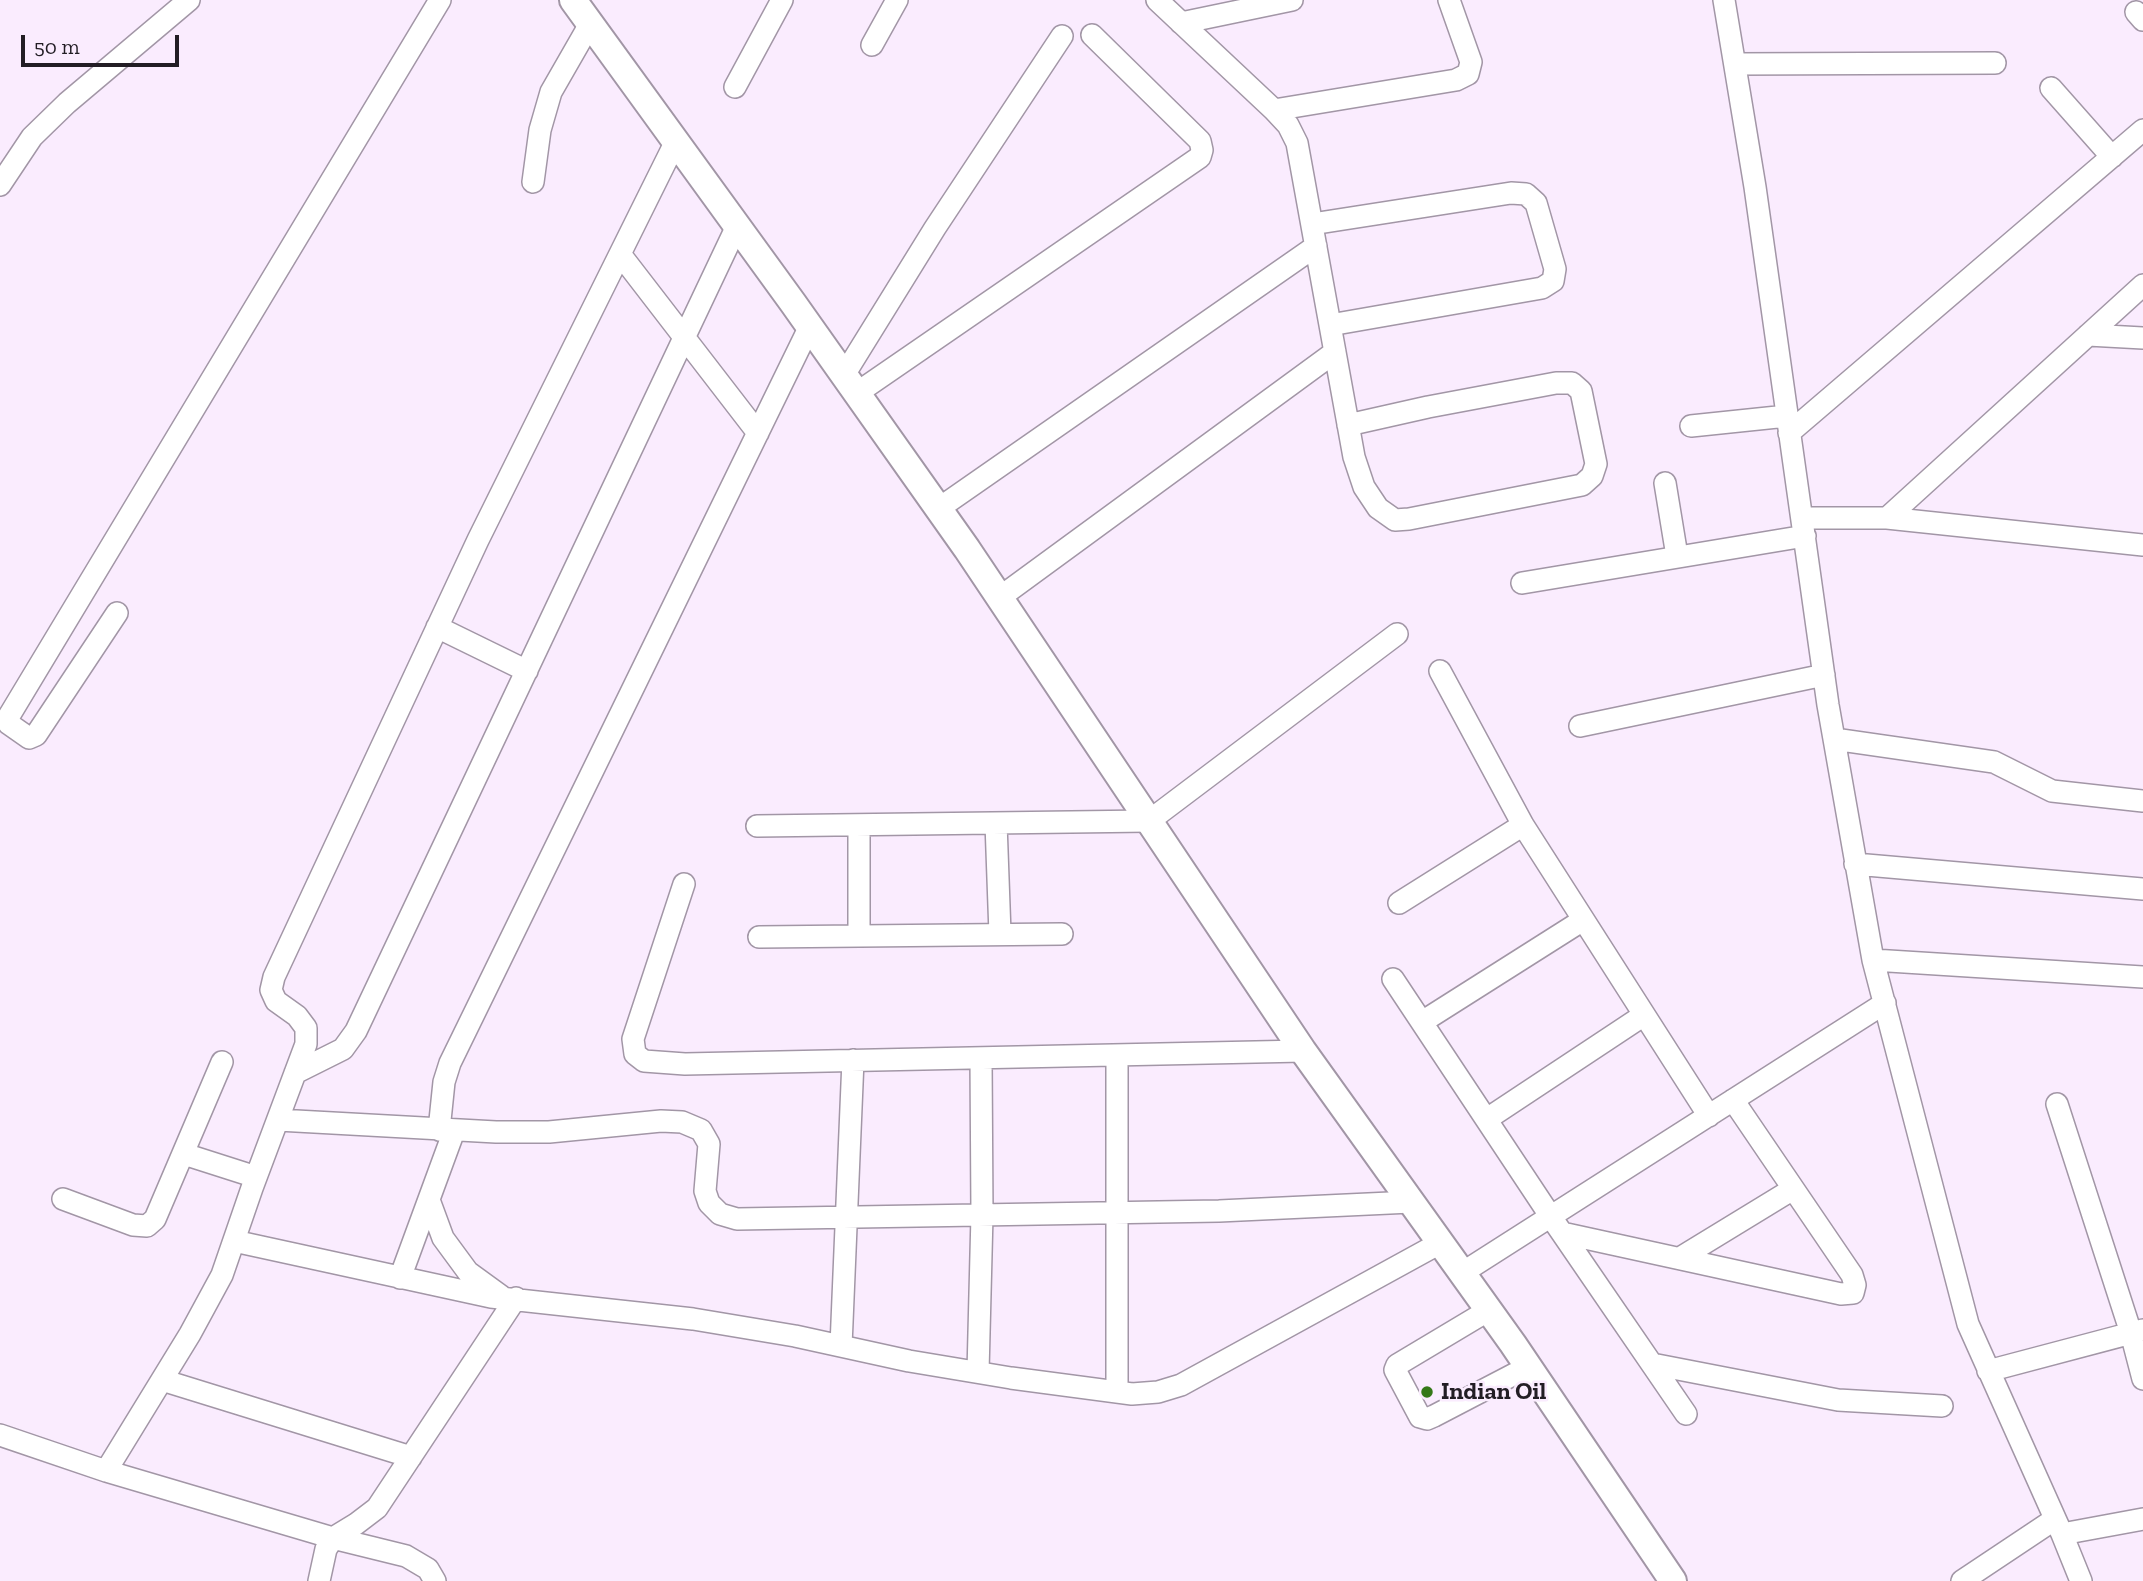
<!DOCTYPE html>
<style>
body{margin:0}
#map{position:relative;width:2143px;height:1581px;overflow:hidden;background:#faecfe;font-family:"Zilla Slab",serif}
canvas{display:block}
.scale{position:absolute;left:21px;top:35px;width:158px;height:32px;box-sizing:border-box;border:4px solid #221d24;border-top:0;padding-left:9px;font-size:21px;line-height:24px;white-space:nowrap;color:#221d24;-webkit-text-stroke:5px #faecfe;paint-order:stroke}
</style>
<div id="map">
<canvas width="2143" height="1581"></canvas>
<div class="scale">50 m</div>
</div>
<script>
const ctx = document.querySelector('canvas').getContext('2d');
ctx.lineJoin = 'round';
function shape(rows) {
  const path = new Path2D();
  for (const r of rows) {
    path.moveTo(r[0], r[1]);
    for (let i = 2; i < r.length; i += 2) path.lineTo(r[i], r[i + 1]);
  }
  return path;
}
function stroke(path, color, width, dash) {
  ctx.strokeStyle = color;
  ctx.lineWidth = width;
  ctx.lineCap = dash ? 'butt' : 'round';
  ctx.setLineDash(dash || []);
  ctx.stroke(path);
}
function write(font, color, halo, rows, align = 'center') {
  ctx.font = font + ' "Zilla Slab",serif';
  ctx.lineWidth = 5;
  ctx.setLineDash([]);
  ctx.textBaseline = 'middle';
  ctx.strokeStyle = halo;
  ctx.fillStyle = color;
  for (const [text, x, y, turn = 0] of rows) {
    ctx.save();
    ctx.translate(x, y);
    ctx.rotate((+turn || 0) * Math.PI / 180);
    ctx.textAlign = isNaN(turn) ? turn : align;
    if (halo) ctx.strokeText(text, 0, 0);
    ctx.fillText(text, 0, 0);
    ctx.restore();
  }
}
const minor = shape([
 [1157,0,1274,110,1288,125,1297,143,1354,457,1364,487,1378,508,1395,520,1409,519,1582,485,1592,476,1596,464,1581,391,1572,383,1556,383,1428,407,1348,425],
 [1724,0,1755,187,1828,705,1873,960,1968,1324,2062,1534,2081,1581],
 [2136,12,2143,20],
 [1181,23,1292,0],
 [872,45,897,0],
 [1736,64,1995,63],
 [735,87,782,0],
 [2051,88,2112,157],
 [1274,110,1456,80,1468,74,1471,62,1449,0],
 [533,182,540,130,551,92,590,24],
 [0,185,32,137,67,103,189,0],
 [1312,224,1511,193,1526,194,1536,203,1555,269,1553,281,1542,288,1330,325],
 [620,254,758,433],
 [2088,335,2143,338],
 [844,375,935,228,1062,36],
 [857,393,1200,157,1202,150,1200,141,1092,35],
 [1691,426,1787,416],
 [1789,433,2143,130],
 [1665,483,1677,556],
 [938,509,1316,246],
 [1802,518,1887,518,2143,545],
 [1887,518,2143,285],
 [1522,583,1805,536],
 [999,598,1335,352],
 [117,613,36,735,29,738,9,724,9,716,440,0],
 [437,627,527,671],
 [1440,671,1523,825,1709,1116],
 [1580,726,1824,675],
 [1834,739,1994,762,2052,791,2143,801],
 [996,823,1000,934],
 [757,826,1149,821,1397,634],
 [1855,864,2143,889],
 [684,884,633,1039,635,1054,644,1061,685,1064,1303,1051],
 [1399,903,1523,825],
 [859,936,859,825],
 [759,937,1062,934],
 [1873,960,2143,977],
 [1393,979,1551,1217,1686,1414],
 [1422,1022,1583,920],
 [1117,1055,1117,1391],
 [295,1073,343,1049,356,1031,737,226],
 [2057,1104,2131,1333,2143,1379],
 [1487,1119,1644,1015],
 [278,1120,496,1132,549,1132,661,1121,682,1122,701,1130,709,1144,705,1191,709,1203,720,1214,737,1219,1219,1211,1411,1202],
 [439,1130,444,1082,450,1063,810,326],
 [184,1154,256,1177],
 [63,1199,133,1225,147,1226,155,1219,222,1062],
 [429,1200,443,1238,468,1272,501,1296],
 [1562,1233,1841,1294,1853,1293,1855,1285,1852,1275,1733,1100],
 [234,1241,491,1297,693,1319,795,1336,909,1361,1011,1378,1132,1394,1158,1392,1181,1385,1440,1243],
 [1680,1258,1793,1189],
 [1462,1273,1885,1003],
 [400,1278,454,1131],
 [1489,1310,1397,1365,1395,1370,1420,1417,1427,1419,1434,1416,1528,1367],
 [841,1346,853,1060],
 [1652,1364,1838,1400,1942,1406],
 [1988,1371,2143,1330],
 [978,1372,982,1215,981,1058],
 [162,1380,411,1457],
 [0,1435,106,1471,333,1538,406,1556,428,1569,435,1581],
 [106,1471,190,1334,222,1275,252,1188,306,1044,306,1028,297,1016,276,1001,271,990,274,977,478,540,676,141],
 [2062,1534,2143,1519],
 [319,1581,326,1549,333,1538,356,1524,377,1508,516,1298],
 [1962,1581,2055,1519]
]);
const major = shape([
 [573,0,793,303,967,549,1303,1051,1513,1344,1673,1581]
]);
stroke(minor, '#a296a6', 24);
stroke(major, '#a296a6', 30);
stroke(minor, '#fff', 21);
stroke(major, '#fff', 26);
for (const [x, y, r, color] of [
 [1427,1392,7,"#357818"]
]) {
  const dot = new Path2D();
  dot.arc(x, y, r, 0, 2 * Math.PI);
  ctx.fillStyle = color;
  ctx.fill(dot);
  stroke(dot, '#faecfe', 2.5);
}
write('bold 24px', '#221d24', '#faecfe', [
 ["Indian Oil",1441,1392]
], 'left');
</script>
